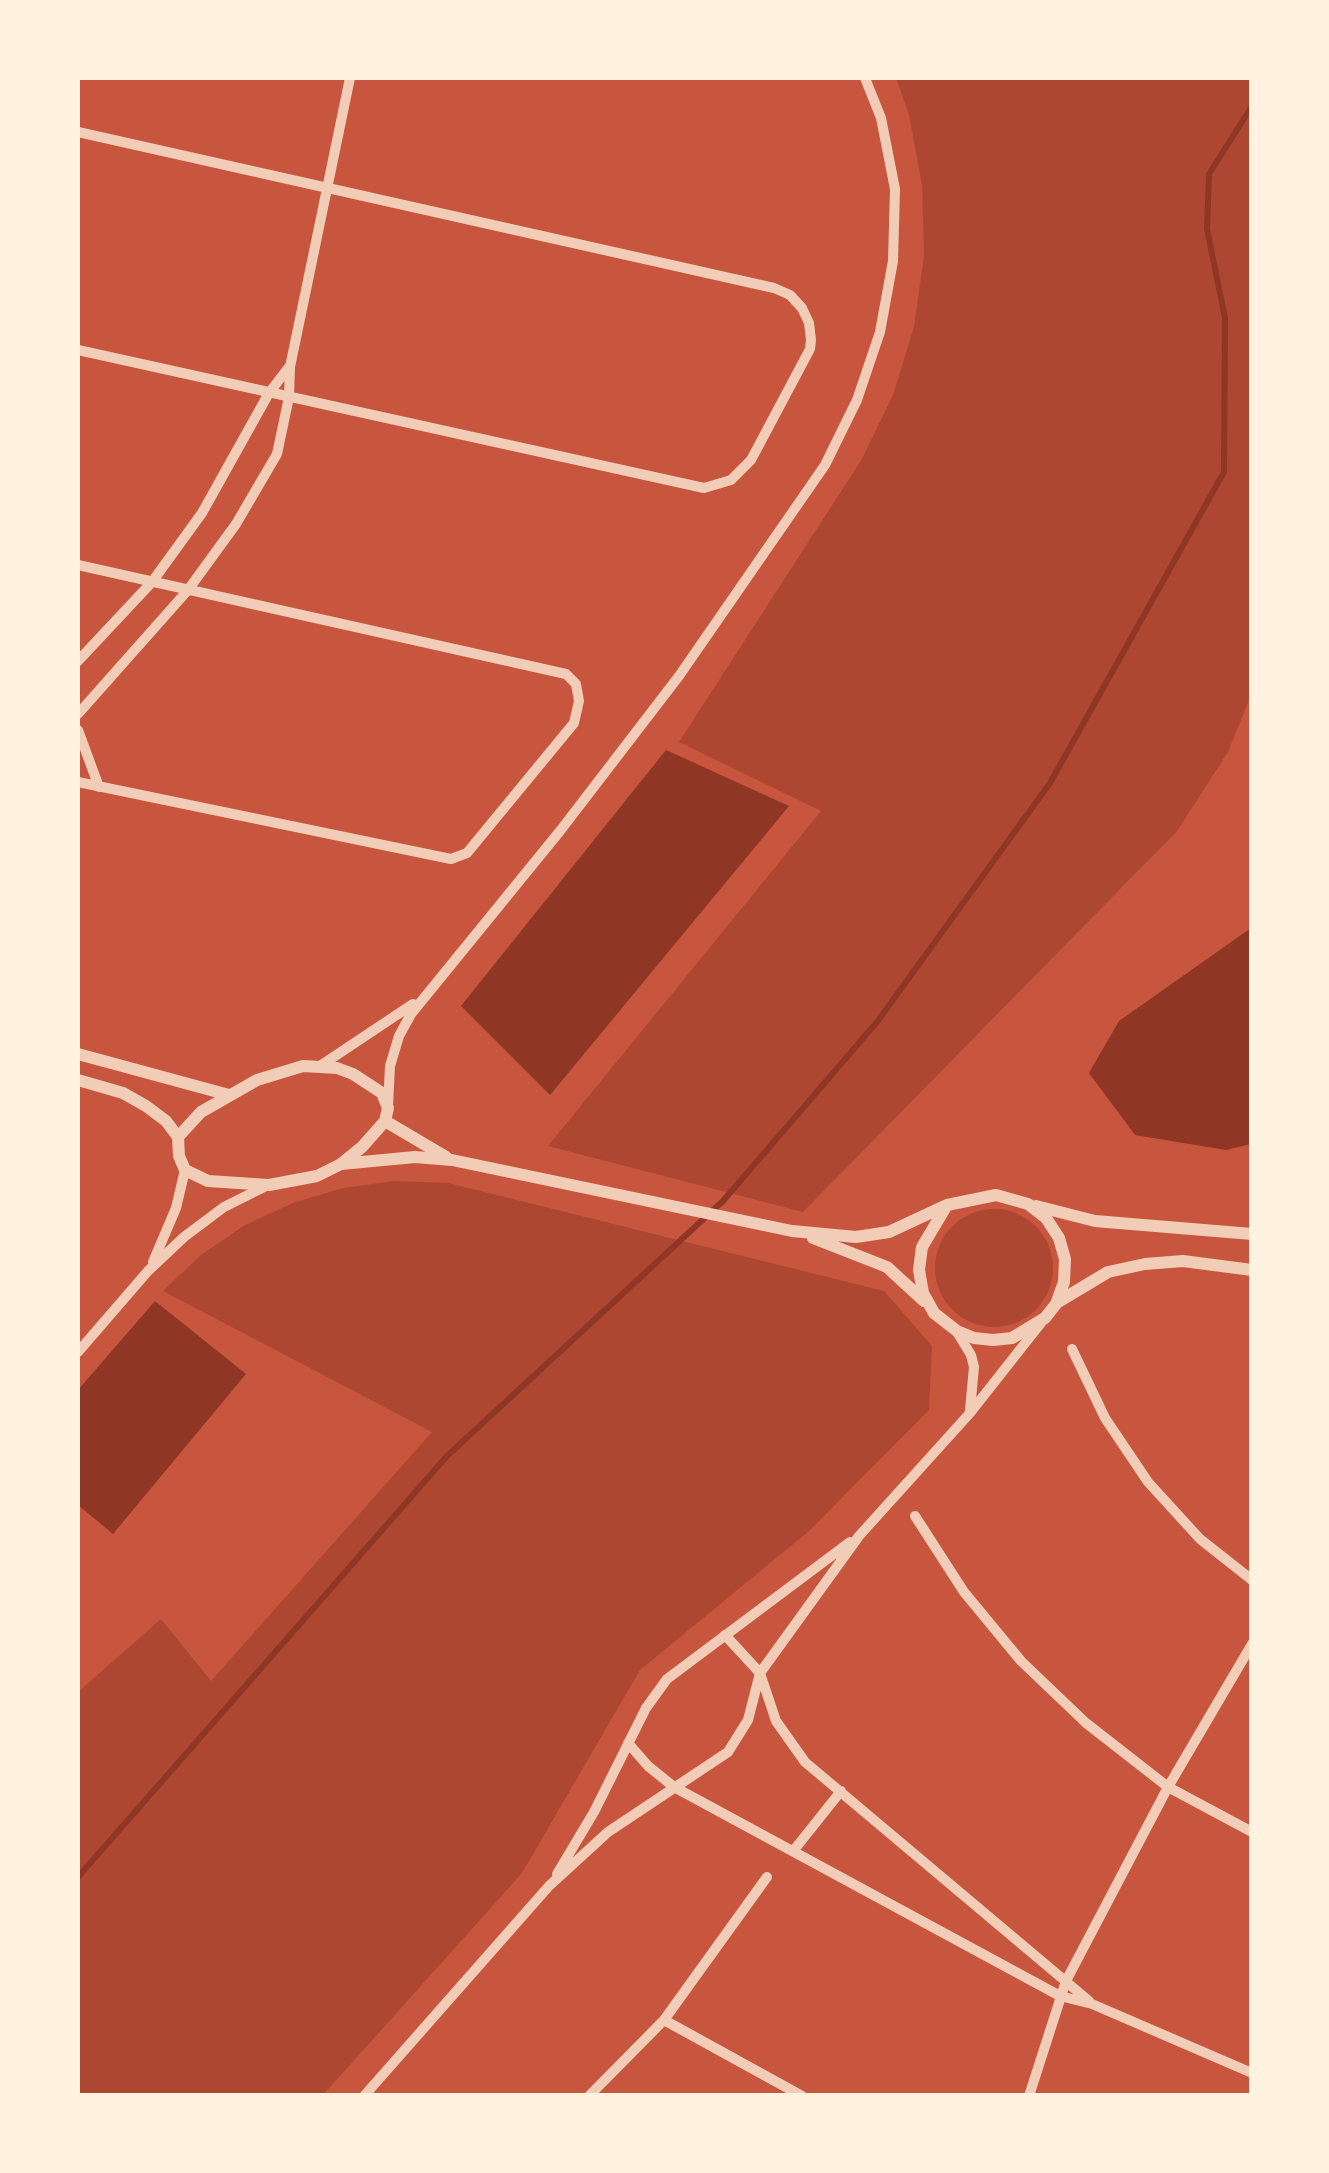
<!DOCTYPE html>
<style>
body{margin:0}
#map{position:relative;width:1329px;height:2173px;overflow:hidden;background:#c8553d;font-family:Figtree,sans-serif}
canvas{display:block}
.frame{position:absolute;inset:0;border:80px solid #fff3e0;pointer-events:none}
</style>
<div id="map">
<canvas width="1329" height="2173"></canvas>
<div class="frame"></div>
</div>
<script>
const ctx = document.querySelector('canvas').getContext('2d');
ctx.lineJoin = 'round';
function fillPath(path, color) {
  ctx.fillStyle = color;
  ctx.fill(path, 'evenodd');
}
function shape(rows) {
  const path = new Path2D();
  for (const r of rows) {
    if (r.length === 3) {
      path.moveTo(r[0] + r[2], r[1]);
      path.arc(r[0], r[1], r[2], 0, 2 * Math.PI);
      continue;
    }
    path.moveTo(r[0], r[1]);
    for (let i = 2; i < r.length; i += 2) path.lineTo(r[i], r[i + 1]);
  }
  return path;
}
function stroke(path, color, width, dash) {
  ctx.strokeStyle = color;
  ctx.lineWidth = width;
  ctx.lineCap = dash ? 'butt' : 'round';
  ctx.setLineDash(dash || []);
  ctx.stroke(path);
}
fillPath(shape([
 [896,78,1251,78,1251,695,1228,752,1177,831,803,1212,548,1146,821,811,679,742,862,459,893,395,914,327,924,256,922,185,909,115],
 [395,1181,448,1183,884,1291,932,1346,929,1410,809,1531,640,1670,522,1873,323,2095,78,2095,78,1692,161,1619,211,1681,432,1432,163,1291,201,1255,245,1225,293,1203,343,1188],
 [994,1268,59]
]), '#ae4732');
fillPath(shape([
 [666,750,789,806,550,1095,461,1006],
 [1251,928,1251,1144,1226,1150,1135,1135,1089,1073,1119,1021],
 [155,1301,246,1374,113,1534,78,1505,78,1390]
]), '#8f3625');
stroke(shape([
 [78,1877,447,1456,723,1201,877,1022,1050,783,1224,472,1225,318,1207,229,1209,174,1252,106]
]), '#8f3625', 6);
stroke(shape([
 [78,132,774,288,790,295,802,308,809,323,811,340,810,349,751,460,731,480,704,488,78,350],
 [78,565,566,674,576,684,579,701,574,723,467,853,451,859,78,782],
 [78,661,152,582,202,513,269,393,289,367],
 [78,714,188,590,236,524,277,454,289,397,290,367,350,78],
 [78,730,99,787],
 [320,1066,413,1004],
 [388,1106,390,1066,399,1036,411,1014,560,831,679,676,825,465,857,400,880,332,893,261,895,189,881,118,865,78],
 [153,1262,176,1208,185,1170],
 [957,1332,971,1355,974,1367,970,1410],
 [1072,1349,1105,1418,1148,1482,1200,1539,1252,1580],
 [78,1352,148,1271,184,1237,224,1207,268,1185],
 [915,1516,964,1592,1021,1661,1086,1723,1168,1787,1252,1832],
 [725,1635,760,1673,776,1721,805,1762,1089,2001],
 [628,1743,648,1766,674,1787,1060,1996,1092,2004,1252,2073],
 [794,1850,841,1791],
 [557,1874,594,1812,646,1708,667,1679,850,1542],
 [664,2020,802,2096],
 [364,2096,549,1886,608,1832,728,1752,748,1720,760,1673,859,1536,970,1413,1041,1323],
 [589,2096,664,2020,767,1877],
 [1029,2096,1066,1981,1168,1787,1252,1644]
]), '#f1ccb7', 10);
stroke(shape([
 [78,1054,229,1095],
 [303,1066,337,1068,353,1074,382,1093,388,1108,385,1121,362,1147,341,1164,317,1176,269,1185,208,1181,185,1170,179,1156,178,1137,201,1112,257,1080,303,1066],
 [78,1080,123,1093,146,1106,166,1121,178,1137],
 [385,1121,446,1157],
 [341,1164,415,1157,452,1160,792,1231,856,1237,889,1232,947,1205],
 [996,1195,1028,1204,1046,1218,1059,1238,1065,1259,1064,1282,1056,1304,1045,1318,1012,1338,993,1340,974,1338,957,1331,934,1313,923,1293,919,1270,922,1247,947,1205,996,1195],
 [1036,1206,1095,1221,1252,1234],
 [813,1238,887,1267,924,1301],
 [1058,1302,1108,1272,1145,1264,1183,1261,1252,1270]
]), '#f1ccb7', 12);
</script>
